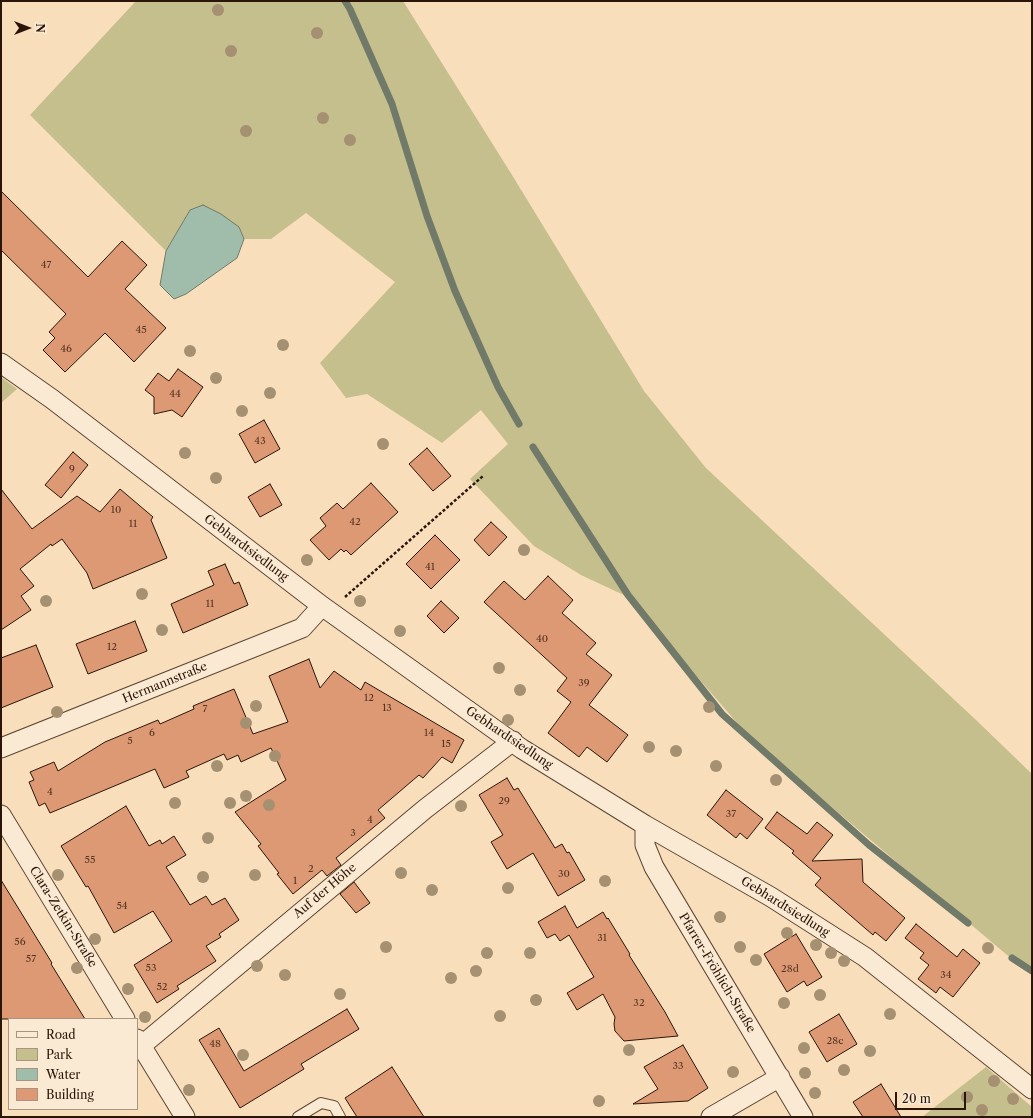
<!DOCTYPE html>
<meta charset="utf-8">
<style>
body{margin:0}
#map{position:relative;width:1033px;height:1118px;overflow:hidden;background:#f8debb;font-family:"Libre Caslon Text",serif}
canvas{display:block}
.frame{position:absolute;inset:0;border:2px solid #2b1508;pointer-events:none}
.legend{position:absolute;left:8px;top:1018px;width:130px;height:92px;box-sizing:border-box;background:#faead3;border:1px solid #a79582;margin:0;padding:5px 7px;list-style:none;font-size:12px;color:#2b1508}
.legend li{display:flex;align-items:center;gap:8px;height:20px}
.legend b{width:20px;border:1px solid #a79582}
.north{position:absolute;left:8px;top:8px;width:40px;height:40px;-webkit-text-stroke:3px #faead3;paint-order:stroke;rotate:90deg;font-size:11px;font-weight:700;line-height:16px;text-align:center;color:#2b1508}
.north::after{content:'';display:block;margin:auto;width:14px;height:18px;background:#2b1508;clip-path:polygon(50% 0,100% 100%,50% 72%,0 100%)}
.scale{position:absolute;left:895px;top:1092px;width:71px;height:18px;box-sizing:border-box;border:2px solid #2b1508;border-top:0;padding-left:5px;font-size:12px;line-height:14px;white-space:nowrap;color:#2b1508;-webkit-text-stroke:3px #faead3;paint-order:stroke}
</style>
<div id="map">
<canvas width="1033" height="1118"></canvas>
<div class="frame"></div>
<ul class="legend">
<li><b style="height:5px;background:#faead3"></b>Road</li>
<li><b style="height:11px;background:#c4bf8c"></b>Park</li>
<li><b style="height:11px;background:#9fbdaa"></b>Water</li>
<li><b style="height:11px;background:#dc9974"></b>Building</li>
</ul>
<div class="north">N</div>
<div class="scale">20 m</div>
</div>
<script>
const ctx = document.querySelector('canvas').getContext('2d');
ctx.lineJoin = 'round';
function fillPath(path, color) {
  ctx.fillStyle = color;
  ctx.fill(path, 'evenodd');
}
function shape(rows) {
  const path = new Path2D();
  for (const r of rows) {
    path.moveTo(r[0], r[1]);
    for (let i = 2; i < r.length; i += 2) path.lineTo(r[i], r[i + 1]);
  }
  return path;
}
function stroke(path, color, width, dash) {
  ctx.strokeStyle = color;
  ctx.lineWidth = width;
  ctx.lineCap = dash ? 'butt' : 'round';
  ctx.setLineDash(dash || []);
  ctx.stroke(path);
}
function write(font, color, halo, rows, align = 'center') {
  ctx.font = font + ' "Libre Caslon Text",serif';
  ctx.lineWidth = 3.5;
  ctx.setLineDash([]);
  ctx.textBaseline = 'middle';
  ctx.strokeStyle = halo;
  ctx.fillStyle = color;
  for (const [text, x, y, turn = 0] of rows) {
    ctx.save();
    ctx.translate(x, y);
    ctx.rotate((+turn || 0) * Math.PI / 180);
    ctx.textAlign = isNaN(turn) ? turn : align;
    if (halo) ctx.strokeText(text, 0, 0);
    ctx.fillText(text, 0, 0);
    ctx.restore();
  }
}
fillPath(shape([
 [136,1,403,1,512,175,644,391,706,468,976,720,1032,774,1032,973,1013,960,752,740,628,597,581,575,534,546,470,479,508,444,481,410,442,443,367,394,346,398,320,363,395,282,306,213,271,239,244,239,239,227,190,210,166,251,30,115],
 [1,377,17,389,1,403],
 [986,1067,1032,1107,1032,1117,922,1117]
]), '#c4bf8c');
const water = shape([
 [203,205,221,214,239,227,244,239,237,258,186,294,174,299,160,285,166,251,190,210,203,205]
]);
fillPath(water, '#9fbdaa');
stroke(water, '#717a69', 1);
stroke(shape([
 [345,1,350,9,392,104,427,216,455,291,498,387,519,424],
 [533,447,628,595,722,714,869,845,968,923],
 [1012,958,1032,971]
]), '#717a69', 7);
const building = shape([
 [1,191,88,277,122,241,147,265,125,289,166,328,134,362,105,333,65,372,43,350,55,338,49,332,66,314,1,250,1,191],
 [178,369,203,387,182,417,172,410,154,414,154,397,145,390,158,373,169,381,178,369],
 [264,420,280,449,255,463,239,434,264,420],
 [427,448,451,476,433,491,409,464,427,448],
 [73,452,88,465,61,498,45,485,73,452],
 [371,483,398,512,351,555,346,550,344,552,341,549,329,560,310,540,326,526,320,518,337,503,343,509,371,483],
 [270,484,282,505,260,517,248,497,270,484],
 [1,489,32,529,77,496,100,512,120,489,153,517,151,520,167,558,93,589,87,573,62,539,52,546,51,544,20,569,34,586,21,596,31,610,1,630,1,489],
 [491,522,507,537,489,556,474,540,491,522],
 [435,535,460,560,431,589,406,564,435,535],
 [225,564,234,584,239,582,248,605,183,633,171,604,214,585,208,571,225,564],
 [548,576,573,600,562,613,596,643,586,654,612,675,589,705,628,735,607,762,587,747,579,757,548,733,571,702,557,691,567,678,484,602,504,581,525,600,548,576],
 [441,601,459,618,444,633,427,616,441,601],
 [135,621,147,651,88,674,76,644,135,621],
 [36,645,53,687,1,708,1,658,36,645],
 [309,659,320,688,334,671,361,690,365,682,464,740,452,763,442,757,423,778,419,775,378,810,385,818,336,858,341,865,327,876,322,870,293,894,277,874,279,873,258,846,261,844,235,812,286,780,271,748,241,762,238,755,227,760,224,754,186,771,189,777,164,788,155,769,50,813,45,803,39,806,29,782,34,780,30,772,54,762,58,771,105,742,158,720,160,724,194,709,193,706,234,689,253,734,288,722,269,676,309,659],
 [507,778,514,790,518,788,555,848,562,844,567,853,569,852,585,880,558,896,533,853,507,869,491,842,503,835,479,795,507,778],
 [726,790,763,819,747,839,740,833,736,838,707,815,726,790],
 [126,806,149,846,160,840,162,844,174,836,186,855,166,867,190,905,206,896,212,905,225,898,239,920,219,934,221,937,206,946,216,961,177,986,179,989,157,1003,134,965,172,941,153,911,114,933,88,886,86,887,61,846,126,806],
 [777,812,807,834,817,822,833,835,812,861,862,859,863,882,905,918,886,941,875,932,873,935,815,885,821,878,792,853,794,851,765,828,777,812],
 [1,880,52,963,51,964,85,1019,1,1019,1,880],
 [354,882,370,903,356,913,340,894,354,882],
 [565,906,577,928,603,912,607,919,608,918,630,954,629,955,665,1012,678,1036,624,1041,615,1031,614,1024,615,1017,603,994,577,1010,567,993,594,977,569,935,560,941,555,934,547,938,538,922,565,906],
 [916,924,957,957,963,949,980,963,953,997,940,987,936,993,918,979,929,965,920,958,924,953,905,938,916,924],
 [796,934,822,977,807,986,804,981,787,992,764,954,796,934],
 [347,1009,359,1029,301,1064,304,1069,240,1108,199,1040,219,1028,244,1071,347,1009],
 [839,1014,857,1044,827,1062,809,1032,839,1014],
 [683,1045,708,1088,688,1101,633,1104,658,1089,644,1067,683,1045],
 [392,1067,424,1117,357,1117,345,1098,392,1067],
 [881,1084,901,1117,863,1117,853,1102,881,1084]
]);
fillPath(building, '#dc9974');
stroke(building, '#2b1508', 1);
const service = shape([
 [298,1117,321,1103,334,1106,340,1117]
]);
const minor = shape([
 [1,363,52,399,322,606,522,749,645,825,771,897,865,957,1032,1089],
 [1,748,302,628,322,606],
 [1,815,125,1019],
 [645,825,645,845,654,867,803,1117],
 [137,1039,185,1117],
 [141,1046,425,809,513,741],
 [711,1117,780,1077]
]);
stroke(service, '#5e4735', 12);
stroke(minor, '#5e4735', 21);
stroke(shape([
 [345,597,483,476]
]), '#2b1508', 2.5, [3, 2]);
stroke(service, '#faead3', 10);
stroke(minor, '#faead3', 19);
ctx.fillStyle = '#a59072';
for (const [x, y] of [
 [218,10],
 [317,33],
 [231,51],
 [323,118],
 [246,131],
 [350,140],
 [283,345],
 [190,351],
 [216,378],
 [270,393],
 [242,411],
 [383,444],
 [185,453],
 [216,478],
 [524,550],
 [307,560],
 [142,594],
 [46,601],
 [360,601],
 [162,630],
 [400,631],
 [499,668],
 [520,690],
 [256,706],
 [709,707],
 [57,712],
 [508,720],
 [246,723],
 [649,747],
 [676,751],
 [275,756],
 [217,766],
 [716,766],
 [776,780],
 [246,796],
 [175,803],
 [230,803],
 [269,805],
 [461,806],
 [208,838],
 [401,873],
 [58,875],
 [255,875],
 [203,877],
 [605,881],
 [508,888],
 [432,890],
 [720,917],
 [787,933],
 [95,939],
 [816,945],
 [386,947],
 [740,947],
 [988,948],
 [487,953],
 [530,953],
 [831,953],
 [756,960],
 [844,961],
 [257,966],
 [77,968],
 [476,971],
 [285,975],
 [451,978],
 [128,989],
 [340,994],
 [820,995],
 [536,1000],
 [784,1003],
 [890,1014],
 [500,1016],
 [145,1017],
 [804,1048],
 [629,1050],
 [870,1051],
 [243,1055],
 [844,1070],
 [733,1072],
 [805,1073],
 [994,1081],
 [189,1090],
 [815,1093],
 [967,1097],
 [1013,1099],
 [599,1101],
 [982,1110]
]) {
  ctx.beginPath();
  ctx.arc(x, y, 6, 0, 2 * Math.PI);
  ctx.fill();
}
write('10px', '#573623', null, [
 ["47",46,265],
 ["45",141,330],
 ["46",66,349],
 ["44",175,394],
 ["43",260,441],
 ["9",72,469],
 ["10",116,510],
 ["42",355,522],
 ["11",133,524],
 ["41",430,567],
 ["11",210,604],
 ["40",542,639],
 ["12",112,647],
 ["39",584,683],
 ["12",369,698],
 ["13",387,708],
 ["7",205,709],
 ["6",152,733],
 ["14",429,733],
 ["5",130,741],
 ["15",446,744],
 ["4",50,792],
 ["29",504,801],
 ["37",731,814],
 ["4",370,820],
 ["3",353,833],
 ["55",90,860],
 ["2",311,869],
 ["30",564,874],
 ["1",295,881],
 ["54",122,906],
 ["31",602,938],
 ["56",20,942],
 ["57",31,959],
 ["53",151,968],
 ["28d",790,969],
 ["34",946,975],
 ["52",162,987],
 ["32",639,1003],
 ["28c",835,1041],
 ["48",215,1044],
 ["33",678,1066]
]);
write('12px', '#2b1508', '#faead3', [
 ["Gebhardtsiedlung",246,548,37],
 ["Hermannstraße",165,683,-22],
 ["Gebhardtsiedlung",509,738,34],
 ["Auf der Höhe",325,891,-40],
 ["Gebhardtsiedlung",785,907,32],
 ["Clara-Zetkin-Straße",63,917,58],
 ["Pfarrer-Fröhlich-Straße",717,973,59]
]);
</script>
